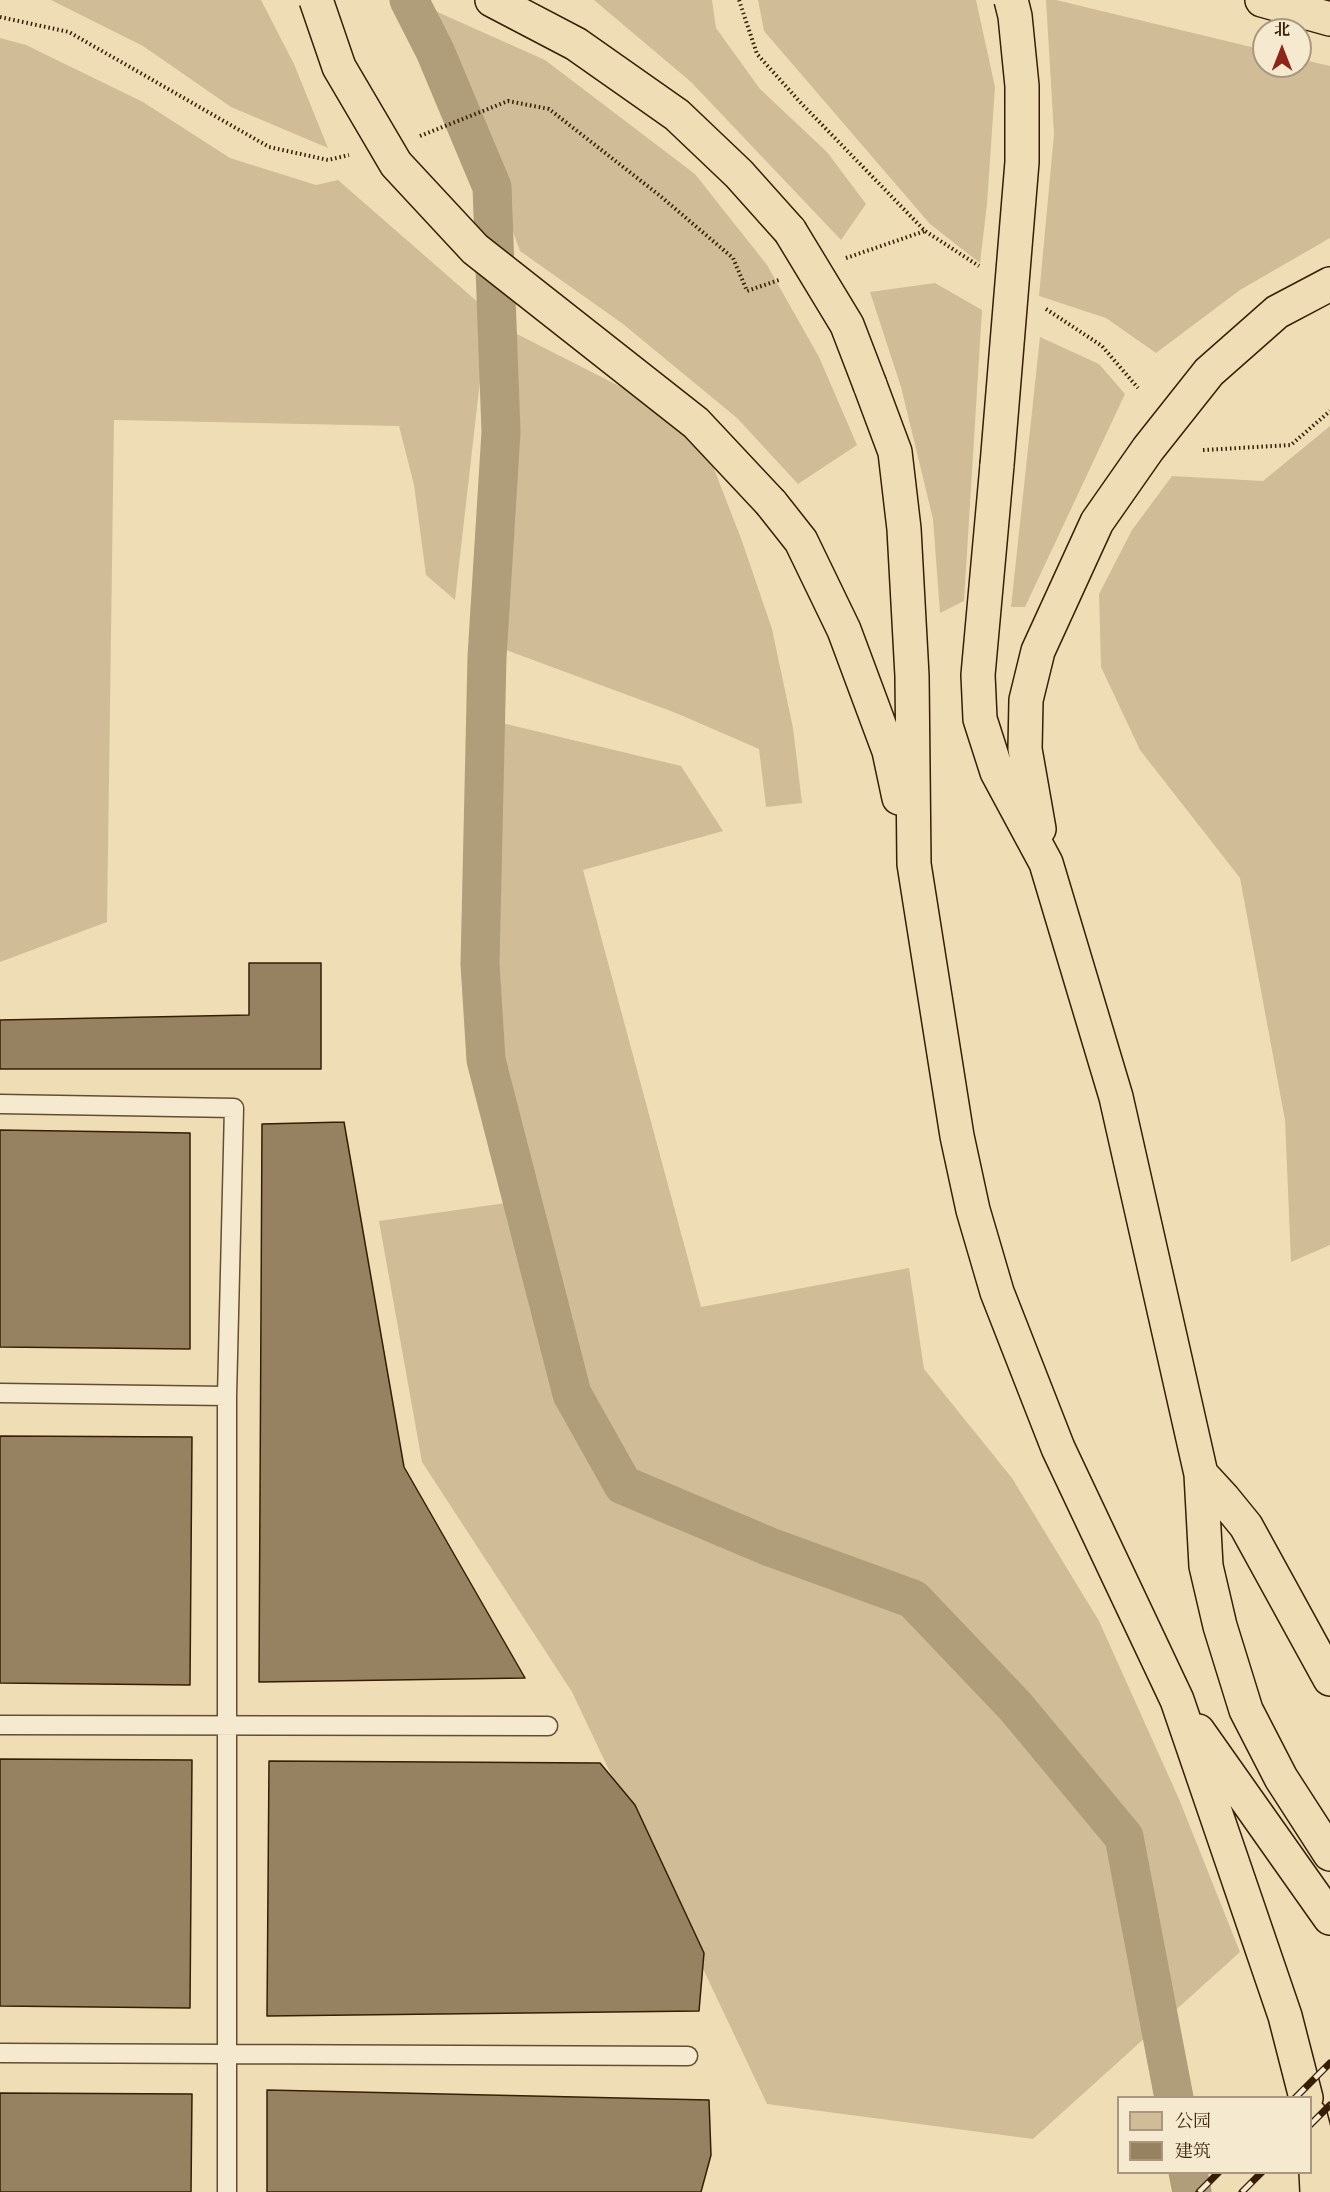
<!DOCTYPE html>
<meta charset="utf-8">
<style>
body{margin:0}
#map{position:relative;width:1330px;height:2192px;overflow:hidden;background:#efdeb5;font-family:"Sorts Mill Goudy","Noto Serif SC",serif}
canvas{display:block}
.legend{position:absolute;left:1117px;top:2096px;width:195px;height:78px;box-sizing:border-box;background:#f5eacf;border:2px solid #a9987e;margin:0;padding:8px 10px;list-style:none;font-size:18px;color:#361e04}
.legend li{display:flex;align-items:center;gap:12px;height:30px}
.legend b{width:30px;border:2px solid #a9987e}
.north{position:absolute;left:1252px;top:18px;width:60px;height:60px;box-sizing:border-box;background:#f5eacf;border:2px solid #a9987e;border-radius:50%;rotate:0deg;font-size:16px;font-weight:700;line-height:24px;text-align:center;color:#361e04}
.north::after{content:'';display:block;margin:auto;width:21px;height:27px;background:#8f2418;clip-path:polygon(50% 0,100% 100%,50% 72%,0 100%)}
</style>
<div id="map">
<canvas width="1330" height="2192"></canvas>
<ul class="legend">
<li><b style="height:16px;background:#d0bd97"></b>公园</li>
<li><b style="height:16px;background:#968260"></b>建筑</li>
</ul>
<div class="north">北</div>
</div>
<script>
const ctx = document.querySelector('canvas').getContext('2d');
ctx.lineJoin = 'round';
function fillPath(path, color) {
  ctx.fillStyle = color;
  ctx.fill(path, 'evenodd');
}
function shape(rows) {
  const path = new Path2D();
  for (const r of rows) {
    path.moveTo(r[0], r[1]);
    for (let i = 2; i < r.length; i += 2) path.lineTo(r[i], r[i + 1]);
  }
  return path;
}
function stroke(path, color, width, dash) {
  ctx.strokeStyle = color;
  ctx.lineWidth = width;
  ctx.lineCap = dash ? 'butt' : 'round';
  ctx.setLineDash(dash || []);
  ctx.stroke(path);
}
fillPath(shape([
 [51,0,261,0,294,64,328,148,231,107,143,46],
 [594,0,712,0,716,28,760,89,827,152,866,204,841,240,691,82],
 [758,0,976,0,995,87,987,204,980,263,930,224,764,31],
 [1046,0,1056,0,1264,50,1264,66,1300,66,1300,59,1330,66,1330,238,1240,290,1156,353,1106,318,1039,296,1054,134],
 [433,10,545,60,695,174,767,265,819,357,857,445,798,484,737,418,623,324,520,251],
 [0,38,26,45,143,102,230,158,316,185,338,180,488,311,455,600,426,575,414,485,399,426,114,420,107,922,0,962],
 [935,283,982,310,964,601,940,613,933,519,901,387,870,292],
 [513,332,629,391,709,456,742,541,772,629,793,728,802,803,766,807,759,749,676,713,506,650],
 [1040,337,1099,364,1125,394,1025,607,1011,607],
 [1330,426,1330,1245,1291,1262,1285,1120,1240,878,1140,750,1101,667,1099,594,1132,530,1172,476,1263,481],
 [502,723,681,766,723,831,583,870,701,1307,909,1268,924,1369,1012,1478,1099,1621,1179,1799,1240,1952,1033,2139,767,2104,572,1692,422,1462,379,1221,541,1198,505,1089,494,884]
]), '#d0bd97');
stroke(shape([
 [409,0,435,51,492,187,501,432,487,657,480,964,486,1060,572,1394,623,1485,770,1547,913,1599,1015,1706,1124,1837,1174,2098],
 [1188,2172,1192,2192]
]), '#b09d79', 39);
const building = shape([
 [249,963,321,963,321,1069,0,1069,0,1020,249,1015,249,963],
 [344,1122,404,1467,525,1678,259,1682,262,1124,344,1122],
 [0,1130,190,1133,190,1349,0,1347,0,1130],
 [0,1436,192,1437,190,1685,0,1683,0,1436],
 [0,1759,192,1760,190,2008,0,2006,0,1759],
 [269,1761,600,1763,635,1805,704,1953,699,2011,267,2016,269,1761],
 [267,2090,709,2100,711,2155,701,2192,267,2192,267,2090],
 [0,2093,192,2094,191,2192,0,2192,0,2093]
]);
fillPath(building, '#968260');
stroke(building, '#361e04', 1.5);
const service = shape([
 [0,1104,234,1108,227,1396,227,2192],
 [0,1393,227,1396],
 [0,1725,548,1726],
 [0,2053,688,2056]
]);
const trunk = shape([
 [1262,0,1330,19]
]);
const motorway = shape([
 [492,0,576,44,677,115,739,174,790,231],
 [870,385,895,452,904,529,912,676,914,864,957,1136,973,1210,997,1292,1058,1448,1177,1700,1285,2016,1306,2098],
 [997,465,978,675,980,719,997,772,1046,863,1116,1097,1201,1474,1224,1499,1246,1526,1330,1679],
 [771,503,801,541,844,630,889,751,899,798],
 [1039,829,1025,749,1026,700,1038,651,1097,522,1148,449,1209,372,1277,312,1330,284],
 [1201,1474,1206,1566,1220,1626,1246,1710,1281,1778,1330,1854],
 [1198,1731,1330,1918],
 [1310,2115,1314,2130,1317,2192]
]);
stroke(service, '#644e30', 21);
stroke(trunk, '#361e04', 36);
stroke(motorway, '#361e04', 36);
stroke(shape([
 [739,0,757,54,800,102,925,231,979,266],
 [0,17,69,32,269,147,328,160,349,155],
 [420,136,508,101,549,109,659,195,733,258,747,291,779,280],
 [846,258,925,231],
 [1046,309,1102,346,1138,388],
 [1203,450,1291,445,1330,411]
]), '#361e04', 4, [1.5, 3]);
stroke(service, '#f5eacf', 18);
stroke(trunk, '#efdeb5', 33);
stroke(motorway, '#efdeb5', 33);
const rail = shape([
 [1295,2098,1330,2063],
 [1310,2125,1330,2105],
 [1199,2192,1219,2172],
 [1242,2192,1262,2172]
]);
stroke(rail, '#361e04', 7);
stroke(rail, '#f5eacf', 4.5, [14]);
const motorwayBridge = shape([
 [316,0,339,67,396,164,475,249,696,423,771,503],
 [790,231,847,325,870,385],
 [997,465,1022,162,1022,86,1015,16,1011,0]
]);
stroke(motorwayBridge, '#361e04', 36, []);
stroke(motorwayBridge, '#efdeb5', 33);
</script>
